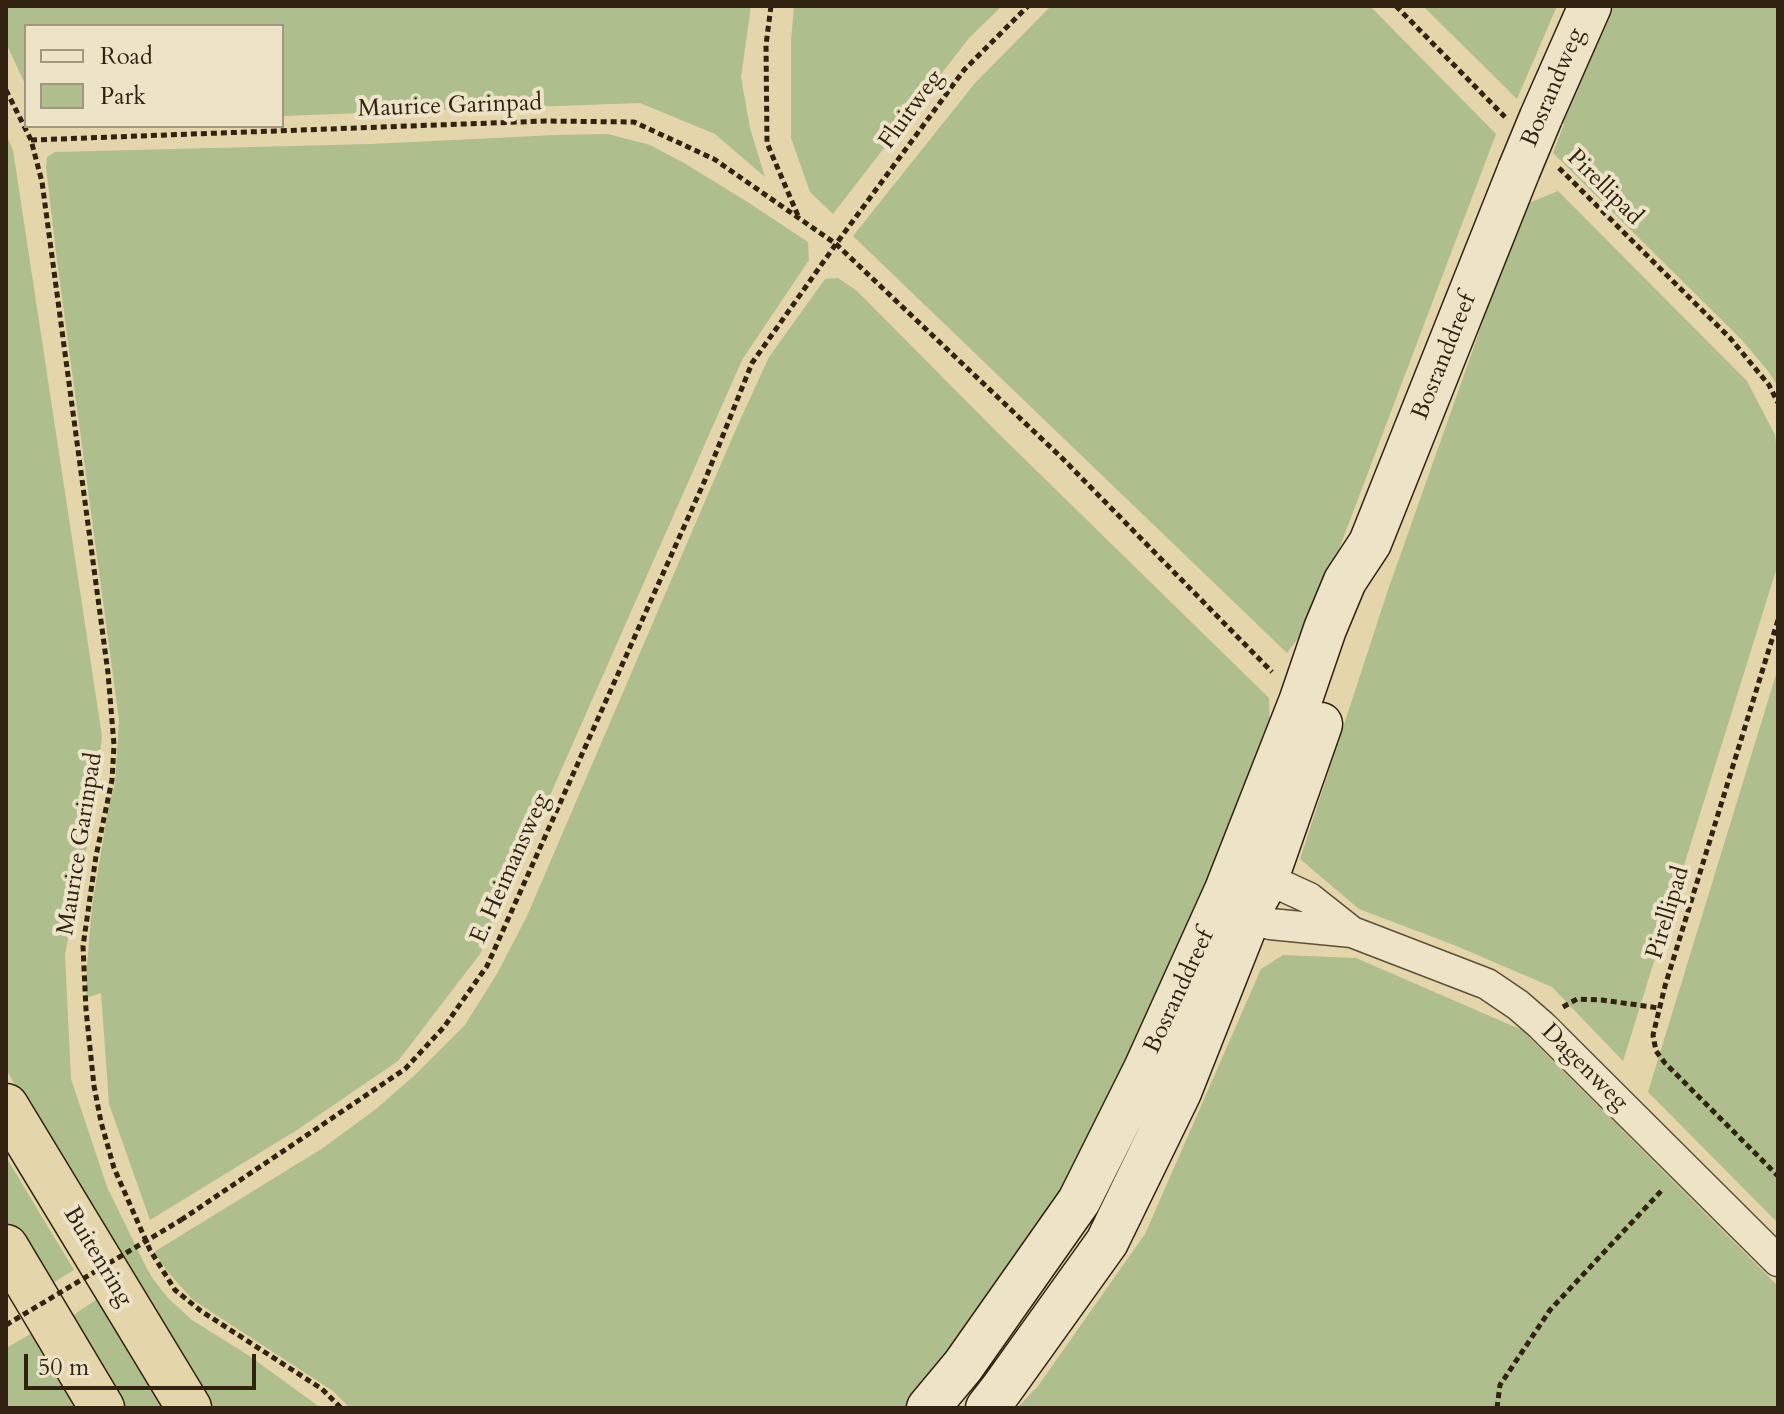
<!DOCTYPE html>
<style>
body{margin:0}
#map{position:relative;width:1784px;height:1414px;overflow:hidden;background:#e4d5ab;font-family:Cardo,serif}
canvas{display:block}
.frame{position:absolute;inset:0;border:8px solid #312212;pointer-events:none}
.legend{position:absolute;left:24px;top:24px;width:260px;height:104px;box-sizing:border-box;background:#ede4c8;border:2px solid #a2967f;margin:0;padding:10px 14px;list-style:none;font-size:24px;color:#312212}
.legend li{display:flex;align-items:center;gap:16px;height:40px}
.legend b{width:40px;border:2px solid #a2967f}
.scale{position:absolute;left:24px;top:1354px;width:232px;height:36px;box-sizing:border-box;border:4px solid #312212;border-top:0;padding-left:10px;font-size:24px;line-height:28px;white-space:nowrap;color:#312212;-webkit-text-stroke:6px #ede4c8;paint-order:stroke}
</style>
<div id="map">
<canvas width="1784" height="1414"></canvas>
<div class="frame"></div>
<ul class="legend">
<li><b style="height:10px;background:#ede4c8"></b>Road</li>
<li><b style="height:22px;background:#afbe8d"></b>Park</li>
</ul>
<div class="scale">50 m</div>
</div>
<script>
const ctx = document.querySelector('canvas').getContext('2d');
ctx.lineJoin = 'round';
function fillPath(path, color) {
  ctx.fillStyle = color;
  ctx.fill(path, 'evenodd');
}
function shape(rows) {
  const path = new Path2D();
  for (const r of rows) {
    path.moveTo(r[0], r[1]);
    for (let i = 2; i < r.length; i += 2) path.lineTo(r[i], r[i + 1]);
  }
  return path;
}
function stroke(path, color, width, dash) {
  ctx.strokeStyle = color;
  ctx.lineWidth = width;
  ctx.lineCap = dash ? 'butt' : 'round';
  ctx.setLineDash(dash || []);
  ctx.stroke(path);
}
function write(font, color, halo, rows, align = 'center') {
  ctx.font = font + ' Cardo,serif';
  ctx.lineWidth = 8;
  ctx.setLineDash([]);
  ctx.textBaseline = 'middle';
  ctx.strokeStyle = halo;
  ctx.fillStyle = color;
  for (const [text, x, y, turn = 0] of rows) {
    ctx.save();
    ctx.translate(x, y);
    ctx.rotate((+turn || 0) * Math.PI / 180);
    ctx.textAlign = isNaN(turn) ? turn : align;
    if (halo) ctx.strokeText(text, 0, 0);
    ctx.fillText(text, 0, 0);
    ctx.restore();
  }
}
fillPath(shape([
 [6,6,751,6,741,77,750,128,765,177,715,134,640,103,282,116,282,26,26,26,26,86,6,43],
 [794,6,1002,6,969,38,833,214,810,192,791,138,791,40],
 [1051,6,1370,6,1496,134,1313,618,1287,653,853,236,975,83],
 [1423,6,1557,6,1517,99],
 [1614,6,1778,6,1778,386,1768,371,1742,340,1553,153,1564,124,1557,123],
 [608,134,650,145,684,163,746,201,808,242,809,260,742,360,480,954,398,1061,297,1130,150,1220,109,1104,101,993,86,998,86,978,92,906,109,805,115,783,119,720,56,253,46,167,47,157,55,152,371,144,556,135],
 [6,135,13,150,102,736,91,827,65,954,71,1079,107,1187,146,1267,153,1279,169,1299,192,1320,248,1355,321,1408,213,1408,38,1126,6,1069],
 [1558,191,1747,381,1775,435,1778,460,1778,564,1623,1061,1552,987,1454,945,1359,909,1300,859,1388,590,1524,205],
 [838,278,857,291,999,434,1269,698,1270,738,1074,1185,916,1408,350,1408,333,1391,193,1300,168,1272,154,1252,323,1148,376,1109,416,1074,465,1025,498,972,527,916,736,429,769,357,825,279],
 [1778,668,1778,1223,1648,1092],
 [1283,955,1356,958,1522,1030,1778,1286,1778,1408,1017,1408,1038,1386,1145,1234,1261,969],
 [6,1157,74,1270,43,1289,6,1228],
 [100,1297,169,1408,116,1408,63,1322],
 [34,1332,80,1408,6,1408,6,1348]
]), '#afbe8d');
const minor = shape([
 [1248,887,1265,884,1285,887,1309,898,1352,932],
 [1237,903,1250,917,1270,924,1352,932,1487,984,1518,1005,1541,1025,1778,1261]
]);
const secondary = shape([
 [1541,117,1590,6],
 [928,1408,963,1366,1079,1201,1145,1069,1226,890,1300,702,1325,629,1345,581,1370,543,1519,170],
 [987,1408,1001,1390,1107,1242,1180,1092,1256,900,1265,884,1321,724]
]);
const trunk = shape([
 [6,1106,189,1408],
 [6,1247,102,1408]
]);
stroke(minor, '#5e4f38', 33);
stroke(secondary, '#312212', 45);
stroke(trunk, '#312212', 47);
stroke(shape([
 [771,6,766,45,767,143,799,218],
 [1396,6,1505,117],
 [6,90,31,140,42,182,108,673,114,745,112,780,96,856,83,946,86,1010,94,1086,101,1122,114,1168,150,1250,175,1290,201,1311,322,1389,341,1408],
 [31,140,545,121,634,122,714,159,836,244,1063,459,1272,672],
 [1559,168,1730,338,1769,385,1778,403],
 [1778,620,1665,986,1653,1035,1656,1051,1665,1063,1778,1176],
 [1563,1007,1577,999,1602,1000,1659,1008],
 [181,1220,405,1069,444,1027,487,966,705,480,752,363,836,244,964,70,1028,6],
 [1497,1408,1500,1385,1550,1310,1663,1189]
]), '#312212', 5, [6, 4]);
stroke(minor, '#ede4c8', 30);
stroke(secondary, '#ede4c8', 42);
stroke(trunk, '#e4d5ab', 44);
const secondaryBridge = shape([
 [1519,170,1541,117]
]);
stroke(secondaryBridge, '#312212', 45, []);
stroke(shape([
 [6,1325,181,1220]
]), '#312212', 5, [6, 4]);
stroke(secondaryBridge, '#ede4c8', 42);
write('24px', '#312212', '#ede4c8', [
 ["Bosrandweg",1554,88,-67],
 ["Maurice Garinpad",450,107,-2],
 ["Fluitweg",912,110,-54],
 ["Pirellipad",1604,188,45],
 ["Bosranddreef",1445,357,-68],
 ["Maurice Garinpad",81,844,-81],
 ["E. Heimansweg",511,869,-66],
 ["Pirellipad",1669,913,-73],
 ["Bosranddreef",1180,992,-65],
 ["Dagenweg",1584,1068,45],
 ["Buitenring",97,1257,59]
]);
</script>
